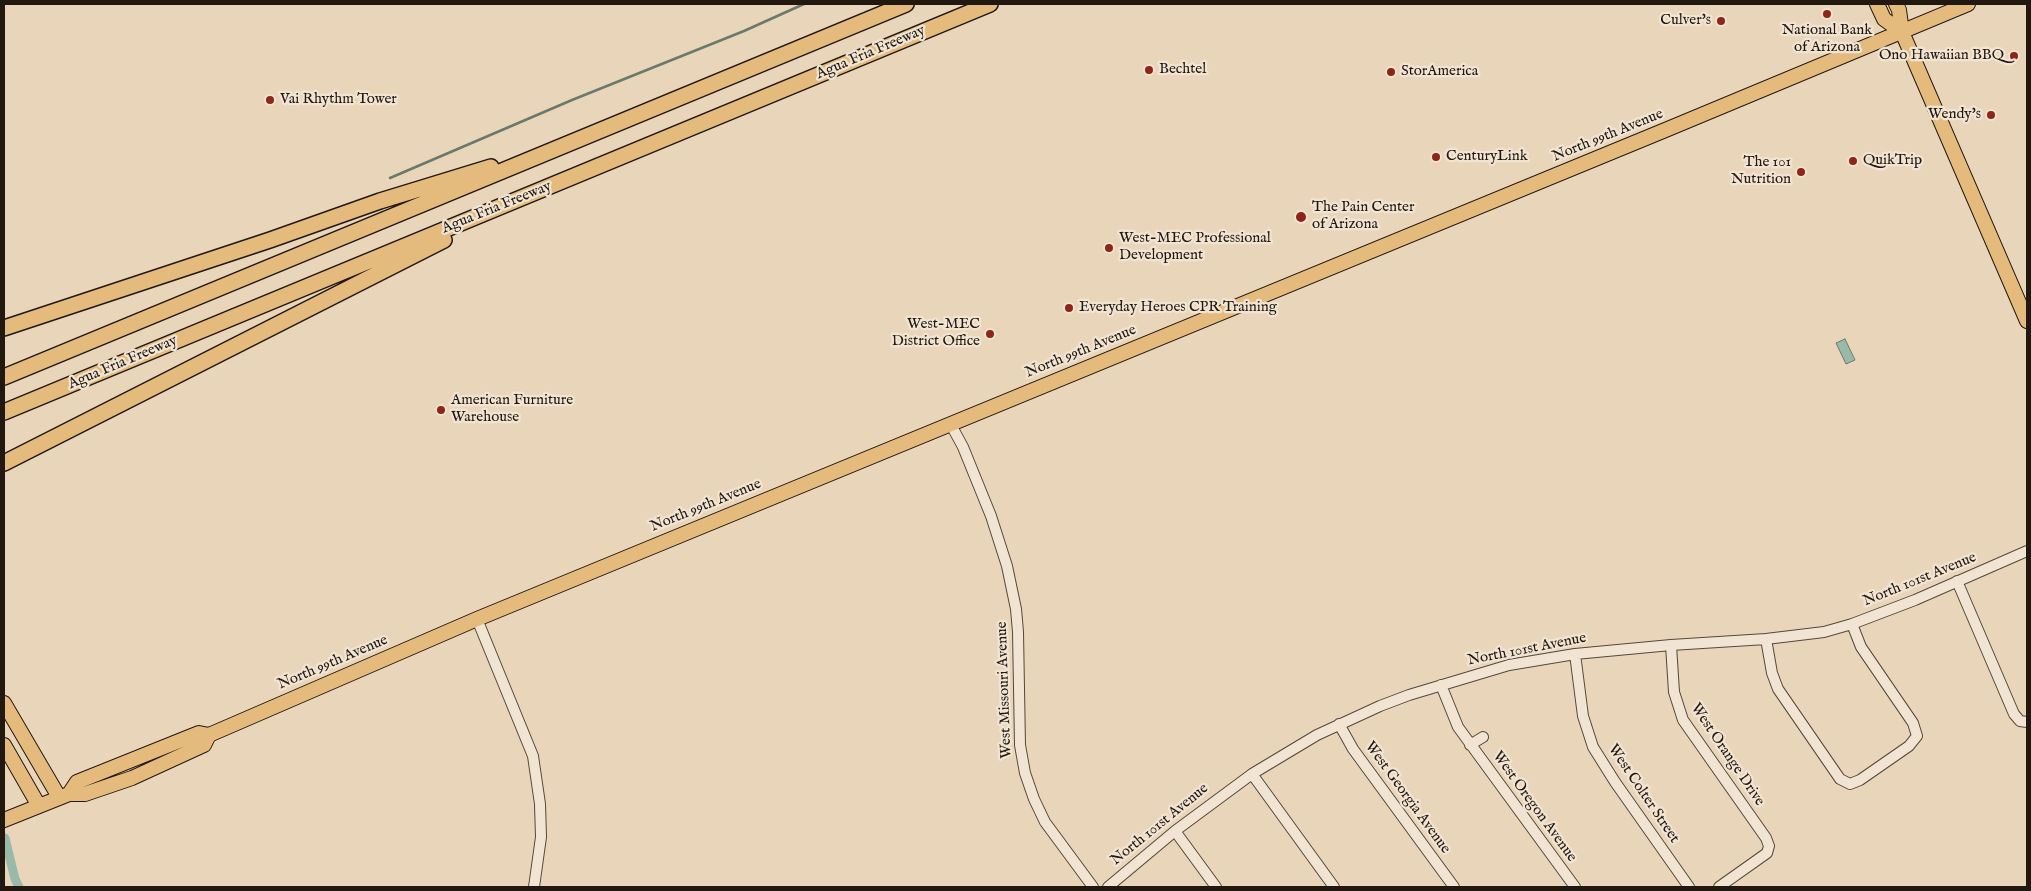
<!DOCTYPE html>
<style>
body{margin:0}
#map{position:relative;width:2031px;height:891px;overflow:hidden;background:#e9d6ba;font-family:"IM FELL English",serif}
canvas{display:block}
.frame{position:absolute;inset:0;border:5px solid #221810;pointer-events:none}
</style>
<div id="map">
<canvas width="2031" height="891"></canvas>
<div class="frame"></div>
</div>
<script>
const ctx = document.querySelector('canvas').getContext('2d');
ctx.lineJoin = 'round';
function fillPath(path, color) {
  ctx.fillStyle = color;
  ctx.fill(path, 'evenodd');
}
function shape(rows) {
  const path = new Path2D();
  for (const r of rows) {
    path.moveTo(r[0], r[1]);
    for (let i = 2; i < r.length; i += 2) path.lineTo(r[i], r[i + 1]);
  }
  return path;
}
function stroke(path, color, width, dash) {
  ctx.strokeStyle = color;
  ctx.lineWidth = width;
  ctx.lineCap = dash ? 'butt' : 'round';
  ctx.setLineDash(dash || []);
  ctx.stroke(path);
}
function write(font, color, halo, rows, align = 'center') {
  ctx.font = font + ' "IM FELL English",serif';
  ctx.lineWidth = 4.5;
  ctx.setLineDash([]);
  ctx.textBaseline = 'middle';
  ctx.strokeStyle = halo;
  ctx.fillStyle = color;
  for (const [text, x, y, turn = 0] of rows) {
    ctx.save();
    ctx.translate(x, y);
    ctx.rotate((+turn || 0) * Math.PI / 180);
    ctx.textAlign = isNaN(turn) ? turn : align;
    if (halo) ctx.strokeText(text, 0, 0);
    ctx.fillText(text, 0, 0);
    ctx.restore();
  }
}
const water = shape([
 [1845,339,1855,360,1846,364,1836,343,1845,339]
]);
fillPath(water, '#99baaa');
stroke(water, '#69796c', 1);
stroke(shape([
 [390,178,572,100,744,31,804,4]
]), '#69796c', 2.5);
stroke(shape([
 [5,838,15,879,19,887]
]), '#99baaa', 9);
const minor = shape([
 [950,423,963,447,991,516,1007,566,1016,609,1018,632,1020,745,1025,773,1034,799,1045,822,1093,887],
 [1957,581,2014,714,2020,721,2027,722],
 [477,619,533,756,540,804,541,837,534,887],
 [1766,639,1772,673,1778,689,1840,779,1850,784,1860,780,1909,746,1917,736,1913,723,1861,647,1852,624],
 [1671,645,1674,692,1683,720,1766,838,1769,846,1767,853,1719,887],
 [1575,654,1583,716,1593,747,1615,782,1689,887],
 [1441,685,1458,727,1575,887],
 [1339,724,1353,749,1454,887],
 [1470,745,1483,737],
 [1252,774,1334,887],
 [1175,831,1216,887],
 [1108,887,1175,831,1252,774,1317,735,1380,706,1409,695,1509,665,1575,654,1671,645,1766,639,1824,632,1852,624,1915,600,2027,551]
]);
const major = shape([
 [1877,4,1884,19,1902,32],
 [1896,4,1899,10,1902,32,2027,321],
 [4,703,59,797],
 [4,745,39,806],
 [69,794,77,782,199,733,209,735,477,619,1663,131,1968,4],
 [4,820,69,794,85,794,132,778,204,745,209,735]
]);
const highway = shape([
 [4,328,270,240,380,201,491,167],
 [4,377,906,4],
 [4,412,990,4],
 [4,463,444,240]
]);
stroke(minor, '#54483a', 12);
stroke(major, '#221810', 16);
stroke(highway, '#221810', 18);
stroke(minor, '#f1e4d2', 10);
stroke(major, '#e4bb7d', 14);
stroke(highway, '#e4bb7d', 15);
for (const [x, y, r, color] of [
 [1827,14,5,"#8f2418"],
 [1721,21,5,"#8f2418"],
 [2014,56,5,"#8f2418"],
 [1149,70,5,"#8f2418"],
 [1391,72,5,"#8f2418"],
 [270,100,5,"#8f2418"],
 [1991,115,5,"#8f2418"],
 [1436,157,5,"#8f2418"],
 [1853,161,5,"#8f2418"],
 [1801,172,5,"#8f2418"],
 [1301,217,6,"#8f2418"],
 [1109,248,5,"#8f2418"],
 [1069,308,5,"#8f2418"],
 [990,334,5,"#8f2418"],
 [441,410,5,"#8f2418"]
]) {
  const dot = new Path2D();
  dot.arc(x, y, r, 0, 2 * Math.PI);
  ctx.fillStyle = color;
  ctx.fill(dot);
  stroke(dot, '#f1e4d2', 2);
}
write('15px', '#221810', '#f1e4d2', [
 ["Culver's",1711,21,"right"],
 ["National Bank",1827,31,"center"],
 ["of Arizona",1827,48,"center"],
 ["Ono Hawaiian BBQ",2004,56,"right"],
 ["Bechtel",1159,70],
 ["StorAmerica",1401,72],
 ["Vai Rhythm Tower",280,100],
 ["Wendy's",1981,115,"right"],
 ["CenturyLink",1446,157],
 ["QuikTrip",1863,161],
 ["The 101",1791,163,"right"],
 ["Nutrition",1791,180,"right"],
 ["The Pain Center",1312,208],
 ["of Arizona",1312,225],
 ["West-MEC Professional",1119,239],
 ["Development",1119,256],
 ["Everyday Heroes CPR Training",1079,308],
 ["West-MEC",980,325,"right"],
 ["District Office",980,342,"right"],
 ["American Furniture",451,401],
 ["Warehouse",451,418]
], 'left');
write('15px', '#221810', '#f1e4d2', [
 ["Agua Fria Freeway",871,53,-23],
 ["North 99th Avenue",1608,136,-22],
 ["Agua Fria Freeway",497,208,-22],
 ["North 99th Avenue",1081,352,-22],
 ["Agua Fria Freeway",123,363,-23],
 ["North 99th Avenue",706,506,-22],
 ["North 101st Avenue",1920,580,-22],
 ["North 101st Avenue",1527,650,-11],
 ["North 99th Avenue",333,663,-23],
 ["West Missouri Avenue",1005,690,-92],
 ["West Orange Drive",1727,755,56],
 ["West Colter Street",1643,794,56],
 ["West Georgia Avenue",1407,798,54],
 ["West Oregon Avenue",1534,807,54],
 ["North 101st Avenue",1160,825,-39]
]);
</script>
